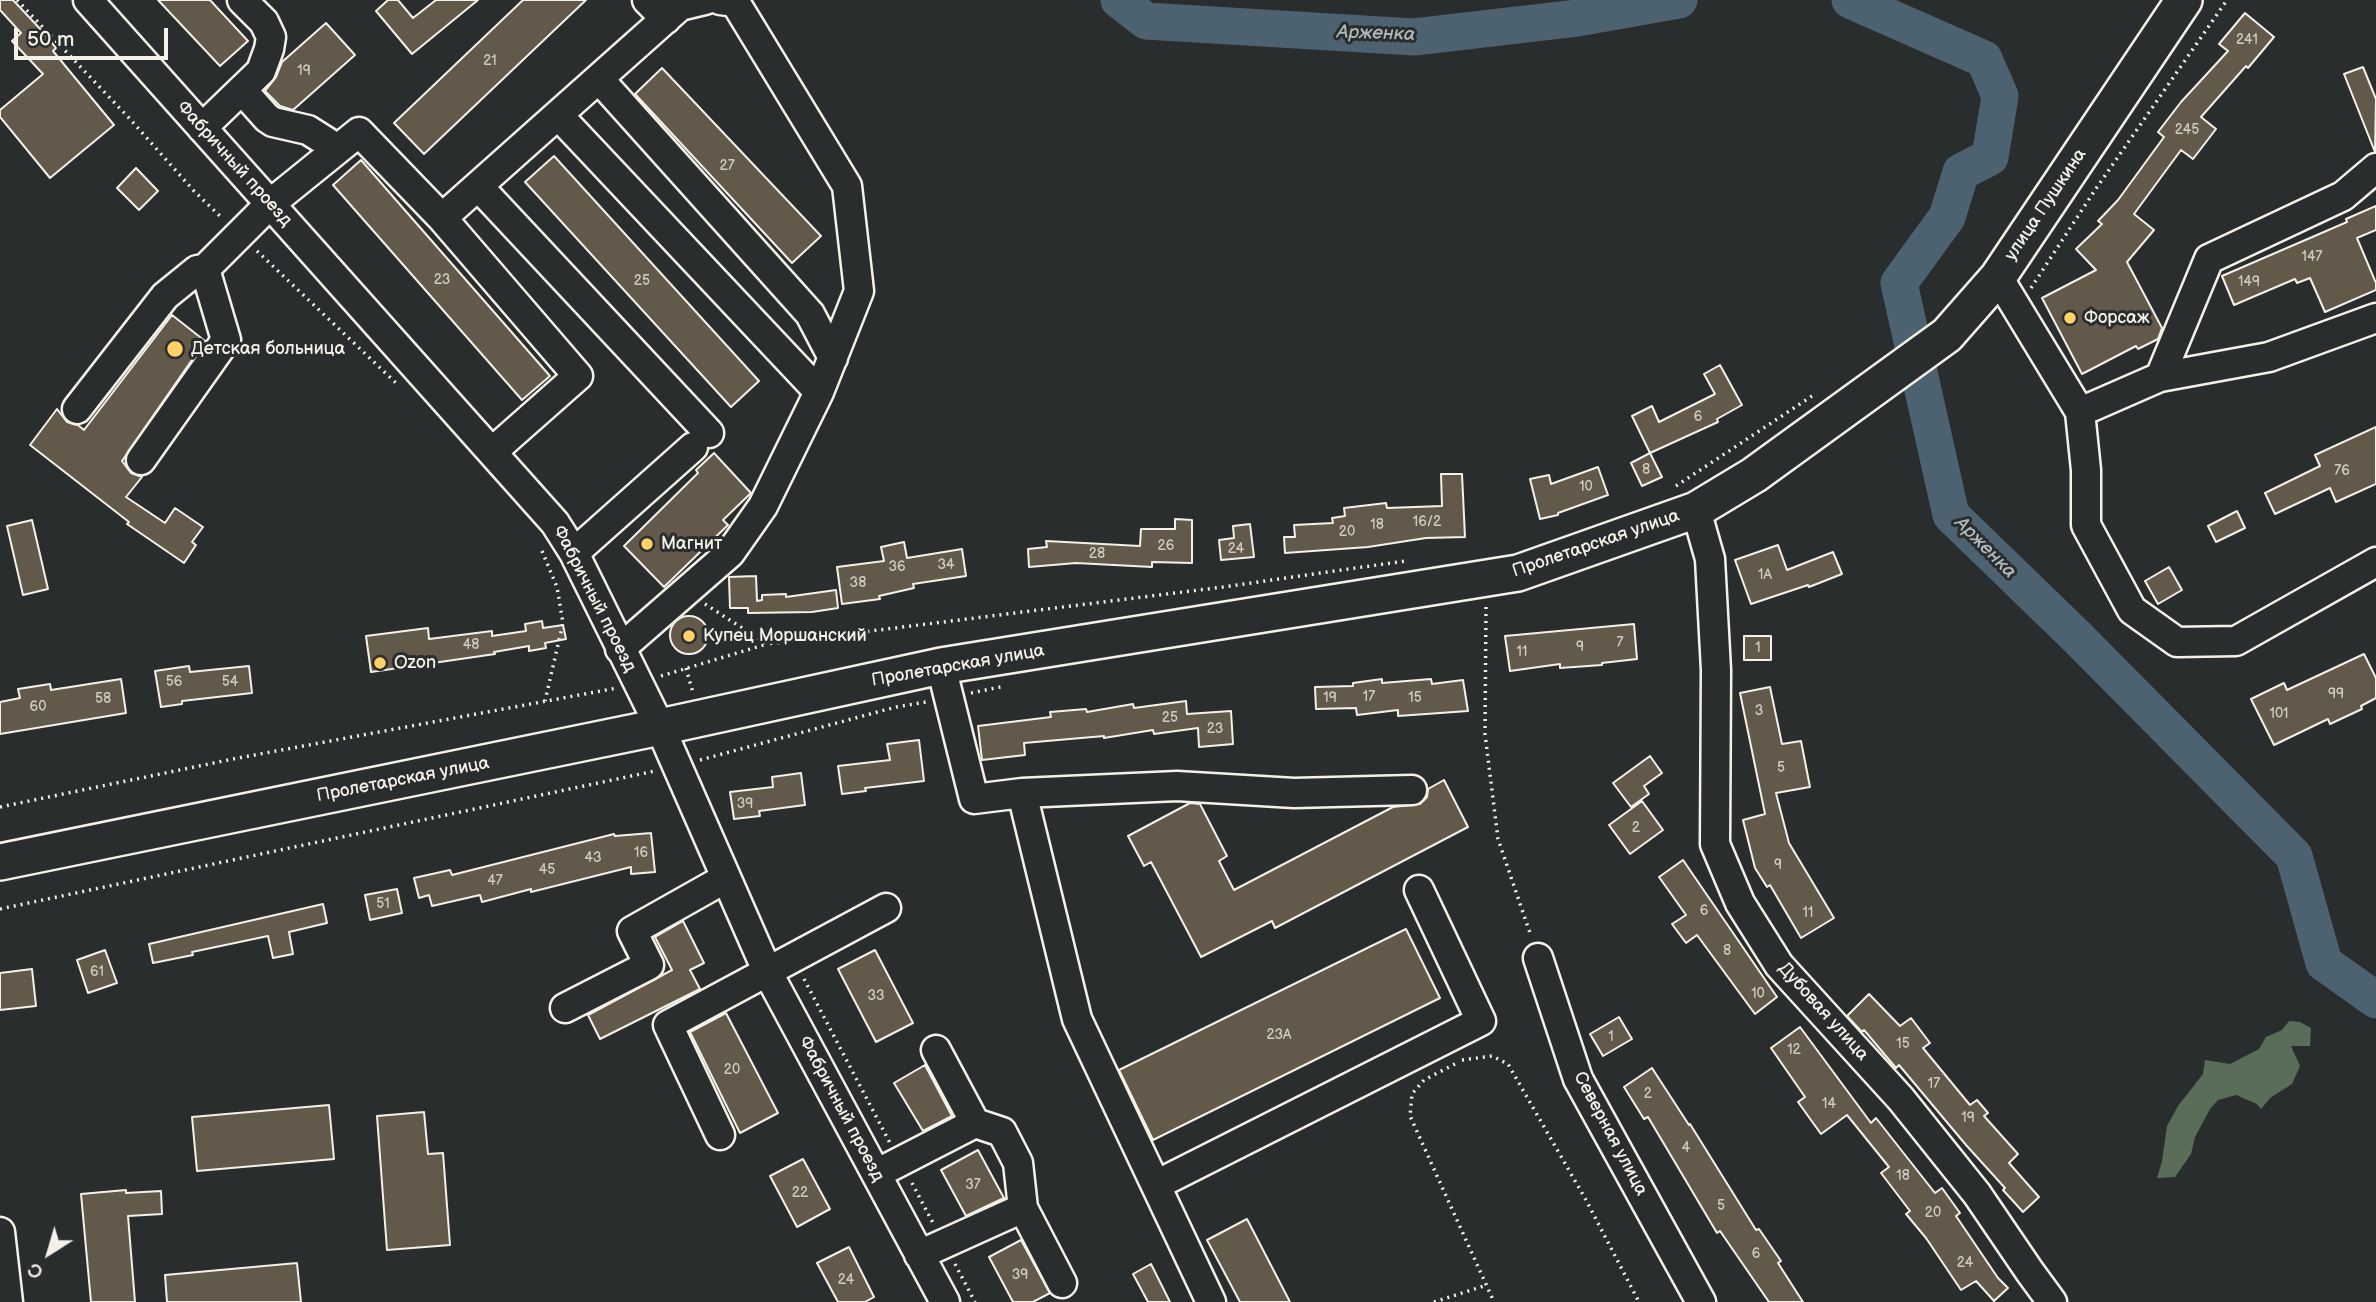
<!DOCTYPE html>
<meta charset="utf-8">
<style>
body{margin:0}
#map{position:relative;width:2376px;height:1302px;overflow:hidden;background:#2a2d2e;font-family:"Balsamiq Sans",sans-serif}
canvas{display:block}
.north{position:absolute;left:14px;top:1218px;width:70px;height:70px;-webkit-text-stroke:5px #2a2d2e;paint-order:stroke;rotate:217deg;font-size:19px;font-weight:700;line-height:28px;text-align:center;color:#f4f1e8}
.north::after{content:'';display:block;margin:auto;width:24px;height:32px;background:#f4f1e8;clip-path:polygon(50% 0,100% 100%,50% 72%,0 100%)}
.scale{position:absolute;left:14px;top:28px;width:154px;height:32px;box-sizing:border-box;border:4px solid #f4f1e8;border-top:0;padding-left:9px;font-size:21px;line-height:24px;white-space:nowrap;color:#f4f1e8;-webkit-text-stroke:5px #2a2d2e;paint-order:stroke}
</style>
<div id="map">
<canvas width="2376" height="1302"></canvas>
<div class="north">С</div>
<div class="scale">50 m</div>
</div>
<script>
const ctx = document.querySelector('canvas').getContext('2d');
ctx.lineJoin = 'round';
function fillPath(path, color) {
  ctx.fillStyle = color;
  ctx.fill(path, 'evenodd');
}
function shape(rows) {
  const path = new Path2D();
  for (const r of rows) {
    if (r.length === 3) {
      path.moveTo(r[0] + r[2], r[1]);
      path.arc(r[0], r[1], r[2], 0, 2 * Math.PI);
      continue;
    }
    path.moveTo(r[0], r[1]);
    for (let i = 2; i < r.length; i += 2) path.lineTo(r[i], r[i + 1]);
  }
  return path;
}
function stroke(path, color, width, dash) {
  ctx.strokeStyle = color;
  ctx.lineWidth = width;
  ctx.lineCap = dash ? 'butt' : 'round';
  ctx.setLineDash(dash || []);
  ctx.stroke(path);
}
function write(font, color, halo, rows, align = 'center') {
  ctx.font = font + ' "Balsamiq Sans",sans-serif';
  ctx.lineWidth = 6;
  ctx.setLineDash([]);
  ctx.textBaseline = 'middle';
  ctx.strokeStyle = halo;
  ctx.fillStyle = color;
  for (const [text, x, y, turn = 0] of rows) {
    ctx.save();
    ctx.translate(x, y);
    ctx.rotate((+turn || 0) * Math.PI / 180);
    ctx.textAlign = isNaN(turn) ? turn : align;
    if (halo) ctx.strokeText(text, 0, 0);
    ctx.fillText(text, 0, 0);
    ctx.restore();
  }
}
fillPath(shape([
 [2289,1021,2300,1022,2311,1028,2310,1046,2291,1046,2300,1066,2292,1084,2270,1098,2261,1109,2257,1104,2236,1095,2218,1100,2210,1109,2195,1137,2191,1154,2175,1177,2157,1178,2162,1161,2167,1126,2178,1106,2203,1074,2205,1060,2230,1064,2259,1049,2266,1037,2282,1030]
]), '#5a6d58');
stroke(shape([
 [1119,0,1146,21,1414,37,1577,18,1679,0],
 [1850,0,1984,59,2000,96,1990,157,1961,172,1947,217,1899,283,1951,515,2077,637,2294,856,2324,963,2376,1000]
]), '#4d6270', 37);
const building = shape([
 [0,0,13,0,44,33,56,48,53,51,114,125,50,178,0,117,0,110,43,74,12,41,21,33,0,10,0,0],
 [158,0,210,0,248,41,220,66,158,0],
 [388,0,398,0,413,18,436,0,478,0,412,54,376,11,388,0],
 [523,0,586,0,424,154,394,123,523,0],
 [2245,13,2274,37,2248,68,2246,66,2201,117,2216,129,2193,159,2181,150,2134,214,2154,230,2127,262,2162,328,2158,339,2138,349,2136,346,2082,374,2042,298,2096,270,2076,249,2102,224,2098,221,2118,200,2164,137,2158,132,2181,102,2228,51,2219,44,2245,13],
 [326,23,355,55,293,110,280,106,265,91,276,77,282,62,326,23],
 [2363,67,2376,99,2375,152,2344,74,2363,67],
 [662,68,821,236,792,263,635,94,662,68],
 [554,156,759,381,731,407,525,182,554,156],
 [361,160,550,376,522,400,333,185,361,160],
 [136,168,158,191,139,210,117,188,136,168],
 [2376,206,2376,230,2357,238,2376,283,2376,290,2325,312,2310,278,2297,283,2295,279,2234,305,2222,276,2347,222,2346,219,2376,206],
 [172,315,205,341,122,461,131,473,142,477,126,497,165,523,175,508,203,527,192,542,196,545,184,563,127,524,129,522,30,445,57,409,67,422,78,425,84,430,172,315],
 [1720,365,1742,405,1717,419,1718,422,1650,453,1632,416,1652,406,1659,422,1715,394,1704,374,1720,365],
 [2376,427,2376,484,2336,502,2330,488,2275,514,2265,493,2320,466,2315,455,2376,427],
 [714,453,751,493,723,520,728,525,664,587,624,546,698,473,696,470,714,453],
 [1650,453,1662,477,1642,486,1631,463,1650,453],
 [1598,467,1608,495,1558,513,1558,515,1540,519,1530,479,1549,475,1551,484,1598,467],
 [1441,474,1462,474,1465,537,1426,538,1368,547,1285,553,1284,537,1295,537,1294,525,1333,523,1332,518,1345,516,1344,508,1386,503,1387,508,1442,506,1441,474],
 [2237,511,2245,528,2216,542,2208,526,2237,511],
 [1175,519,1192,520,1192,563,1152,562,1152,567,1076,563,1029,567,1028,549,1047,547,1046,541,1140,546,1141,529,1175,529,1175,519],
 [32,520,48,589,23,595,7,526,32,520],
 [1250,524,1254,557,1221,560,1219,540,1234,538,1233,526,1250,524],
 [904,542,907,558,962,549,966,576,913,584,914,588,879,596,880,599,842,604,837,567,884,561,881,547,904,542],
 [1778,545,1787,570,1833,552,1842,574,1809,587,1808,585,1751,604,1735,560,1778,545],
 [2169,567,2182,590,2158,604,2145,581,2169,567],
 [756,576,757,601,762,600,762,595,786,594,786,597,836,590,838,608,812,612,748,613,748,608,730,608,729,577,756,576],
 [689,635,19],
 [542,621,543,628,563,625,566,639,545,643,546,648,529,651,529,646,494,652,495,654,371,672,366,636,428,628,429,639,492,631,492,636,526,631,525,624,542,621],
 [1634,624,1637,659,1602,663,1602,665,1560,668,1560,664,1510,671,1505,636,1634,624],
 [1744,636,1771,636,1771,660,1744,660,1744,636],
 [2364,654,2376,678,2376,698,2361,706,2362,709,2330,724,2328,719,2274,745,2251,699,2284,683,2287,690,2364,654],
 [189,666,190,672,249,666,252,693,182,701,182,704,161,707,155,671,189,666],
 [121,679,126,713,0,734,0,702,20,698,18,689,50,684,51,690,121,679],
 [1382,679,1382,683,1431,679,1432,684,1463,680,1468,711,1398,716,1398,710,1357,715,1356,708,1316,709,1315,687,1353,686,1353,683,1382,679],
 [1770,687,1782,744,1801,741,1810,787,1776,793,1789,843,1834,918,1801,938,1770,885,1767,887,1755,868,1743,820,1765,814,1740,693,1770,687],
 [1186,701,1187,714,1231,711,1233,744,1199,747,1198,728,1154,734,1153,730,1104,738,1104,736,1024,743,1025,755,982,760,978,726,1051,717,1050,712,1086,709,1087,712,1133,704,1134,708,1186,701],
 [919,740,924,781,865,788,866,791,842,794,838,766,890,760,887,744,919,740],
 [1650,756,1662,773,1644,786,1649,794,1631,807,1613,783,1650,756],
 [801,773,805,805,759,811,760,816,734,819,730,792,773,787,772,777,801,773],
 [1444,780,1468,827,1275,928,1272,921,1201,957,1151,862,1144,866,1128,836,1190,803,1200,804,1227,856,1219,861,1234,890,1393,807,1420,804,1427,797,1428,789,1444,780],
 [1642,801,1663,830,1630,854,1609,825,1642,801],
 [651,833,655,872,631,874,631,867,531,892,531,889,482,902,480,895,432,906,429,895,419,898,414,878,450,870,452,875,614,834,615,836,651,833],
 [1683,860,1777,997,1755,1014,1697,935,1686,943,1672,924,1686,915,1659,877,1683,860],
 [397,889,402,913,370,920,365,895,397,889],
 [323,904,327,923,289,932,293,954,273,958,268,936,192,952,193,955,153,963,149,944,323,904],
 [683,921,704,963,690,970,700,989,600,1039,588,1015,672,970,655,937,683,921],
 [1406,929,1440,998,1153,1140,1119,1070,1406,929],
 [105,950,117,983,88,993,77,960,105,950],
 [875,950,913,1023,876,1042,838,969,875,950],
 [32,969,36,1006,0,1010,0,973,32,969],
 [1869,994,1900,1026,1911,1018,1930,1043,1923,1048,1970,1105,1977,1100,1988,1113,1984,1116,2018,1154,2009,1163,2039,1197,2023,1212,2003,1190,2005,1188,1966,1145,1899,1065,1896,1068,1864,1030,1862,1032,1847,1016,1869,994],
 [726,1013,778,1113,740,1133,690,1032,726,1013],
 [1619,1017,1632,1039,1603,1056,1590,1034,1619,1017],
 [1800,1027,1871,1123,1876,1118,1935,1193,1942,1188,1960,1213,1956,1216,1998,1278,2008,1288,1994,1301,1976,1281,1961,1290,1926,1238,1906,1214,1910,1211,1881,1173,1889,1167,1847,1115,1821,1134,1798,1102,1805,1097,1771,1048,1800,1027],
 [925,1065,952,1116,923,1131,894,1083,925,1065],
 [1652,1068,1689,1125,1690,1124,1756,1230,1759,1229,1781,1261,1778,1263,1803,1302,1769,1302,1720,1231,1717,1233,1648,1117,1644,1119,1624,1087,1652,1068],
 [329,1105,334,1159,197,1171,192,1117,329,1105],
 [424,1112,428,1154,443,1153,450,1245,387,1250,377,1116,424,1112],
 [978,1150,1004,1198,966,1216,941,1170,978,1150],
 [803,1159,830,1209,797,1227,770,1176,803,1159],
 [126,1190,126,1193,161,1191,162,1214,128,1216,135,1302,91,1302,81,1194,126,1190],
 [1247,1219,1290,1302,1240,1302,1207,1240,1247,1219],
 [1021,1240,1050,1293,1033,1302,1013,1302,989,1257,1021,1240],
 [849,1247,874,1297,865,1302,838,1302,817,1263,849,1247],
 [297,1263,301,1302,167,1302,165,1275,297,1263],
 [1151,1264,1170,1302,1148,1302,1133,1274,1151,1264]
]);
fillPath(building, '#63594b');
stroke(building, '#f4f1e8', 2);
const minor = shape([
 [88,0,555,523,574,553,660,727,768,973,945,1302],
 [647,0,666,19],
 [599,79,810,314,833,358],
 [242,90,267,118,273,122,308,130,327,142,334,151],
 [559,116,819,392],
 [202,128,261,71,269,49,271,37,264,22,242,0],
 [478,186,709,433],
 [442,218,578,376,492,452],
 [1998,277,2080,412,2160,377,2269,357,2376,318],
 [2160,377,2209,259,2343,196,2376,168],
 [77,409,165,296,197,270,205,269,270,204,359,132,442,218,680,6,705,0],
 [2080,412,2086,470,2086,525,2132,610,2177,642,2236,641,2376,562],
 [141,460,226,340,205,269],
 [1696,510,1710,559,1716,670,1715,844,1740,903,1779,965,1901,1099,1977,1194,2030,1272,2052,1302],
 [574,553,693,447],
 [620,649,730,553,763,506,819,392,859,291,847,186,735,2,720,0],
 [941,666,974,799,1022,793,1077,1019,1211,1302],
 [1022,793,1177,786,1294,793,1412,790],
 [1538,958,1578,1079,1701,1302],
 [565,1008,649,965,632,931,726,878],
 [936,1050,975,1123,1002,1132,1018,1163,1023,1208,1062,1283],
 [720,1135,668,1025,886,908],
 [876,1174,975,1123],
 [1156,1185,1481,1021,1419,890],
 [0,1232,8,1302],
 [919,1255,1023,1208]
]);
const major = shape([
 [0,862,660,727,941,666,1518,573,1696,510,1754,475,1947,335,1998,277,2184,0]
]);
stroke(minor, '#f4f1e8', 33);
stroke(major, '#f4f1e8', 40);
stroke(shape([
 [17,0,129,118,194,191,223,219],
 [257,251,396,383],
 [2031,288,2095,190,2227,0],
 [1676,486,1812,396],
 [542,551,557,587,563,623,545,701],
 [705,604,767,644,1223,587,1405,561],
 [1486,607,1485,734,1498,839,1531,936],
 [686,668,693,693],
 [661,676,767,644],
 [971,693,1005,686],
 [700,760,896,707,926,702],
 [0,807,233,759,617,688],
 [0,909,655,771],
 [804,979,890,1143],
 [1462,1060,1492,1056,1508,1064,1586,1200,1639,1302],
 [1455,1064,1424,1080,1412,1094,1410,1116,1494,1302],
 [912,1183,933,1223],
 [955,1264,975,1302],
 [1434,1302,1487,1285]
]), '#f4f1e8', 3.5, [2, 5]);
stroke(minor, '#2a2d2e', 28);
stroke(major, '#2a2d2e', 35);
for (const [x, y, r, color] of [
 [2070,318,7,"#ffd166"],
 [175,349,9,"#ffd166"],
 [647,544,7,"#ffd166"],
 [689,636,7,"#ffd166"],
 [380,663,7,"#ffd166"]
]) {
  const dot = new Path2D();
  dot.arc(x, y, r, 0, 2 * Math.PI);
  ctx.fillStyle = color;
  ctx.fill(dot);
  stroke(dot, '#2a2d2e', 2.5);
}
write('14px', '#d0cbc1', null, [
 ["241",2247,40],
 ["21",490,61],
 ["19",304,71],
 ["245",2187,130],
 ["27",727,166],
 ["147",2312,257],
 ["23",442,280],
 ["25",642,281],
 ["149",2249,282],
 ["6",1698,417],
 ["8",1646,470],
 ["76",2342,471],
 ["10",1586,487],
 ["16/2",1427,522],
 ["18",1377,525],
 ["20",1347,532],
 ["26",1166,546],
 ["24",1236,549],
 ["28",1097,554],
 ["34",946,565],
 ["36",897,567],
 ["1А",1765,575],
 ["38",858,583],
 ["7",1620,643],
 ["48",471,645],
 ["9",1580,647],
 ["1",1758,648],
 ["11",1522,652],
 ["56",174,682],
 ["54",230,682],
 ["99",2336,694],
 ["17",1369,697],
 ["19",1330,698],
 ["15",1415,698],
 ["58",103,699],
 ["60",38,707],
 ["3",1759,711],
 ["101",2279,714],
 ["25",1170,718],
 ["23",1215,729],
 ["5",1781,768],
 ["39",745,804],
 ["2",1636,828],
 ["16",641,853],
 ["43",593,858],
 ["9",1778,865],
 ["45",547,870],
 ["47",495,881],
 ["51",383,904],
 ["6",1704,911],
 ["11",1808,913],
 ["8",1727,951],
 ["61",97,972],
 ["10",1758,994],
 ["33",876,996],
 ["23А",1279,1035],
 ["1",1611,1037],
 ["15",1903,1044],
 ["12",1794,1050],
 ["20",732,1070],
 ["17",1934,1084],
 ["2",1648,1094],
 ["14",1829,1104],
 ["19",1968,1118],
 ["4",1686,1148],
 ["18",1903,1176],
 ["37",973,1185],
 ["22",800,1193],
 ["5",1721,1206],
 ["20",1933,1213],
 ["6",1756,1254],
 ["24",1965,1263],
 ["39",1020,1275],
 ["24",846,1280]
]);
write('18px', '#f4f1e8', '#2a2d2e', [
 ["Фабричный проезд",234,164,48],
 ["улица Пушкина",2046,205,-56],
 ["Пролетарская улица",1596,544,-19],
 ["Фабричный проезд",594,599,63],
 ["Пролетарская улица",958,666,-10],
 ["Пролетарская улица",403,780,-11],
 ["Дубовая улица",1823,1012,48],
 ["Фабричный проезд",841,1109,62],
 ["Северная улица",1610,1134,62]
]);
write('18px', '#f4f1e8', '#2a2d2e', [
 ["Форсаж",2084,318],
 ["Детская больница",191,349],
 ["Магнит",661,544],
 ["Купец Моршанский",703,636],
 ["Ozon",394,663]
], 'left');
write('italic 19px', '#b1b8b8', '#2a2d2e', [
 ["Арженка",1376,34,2],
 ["Арженка",1985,548,45]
]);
</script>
